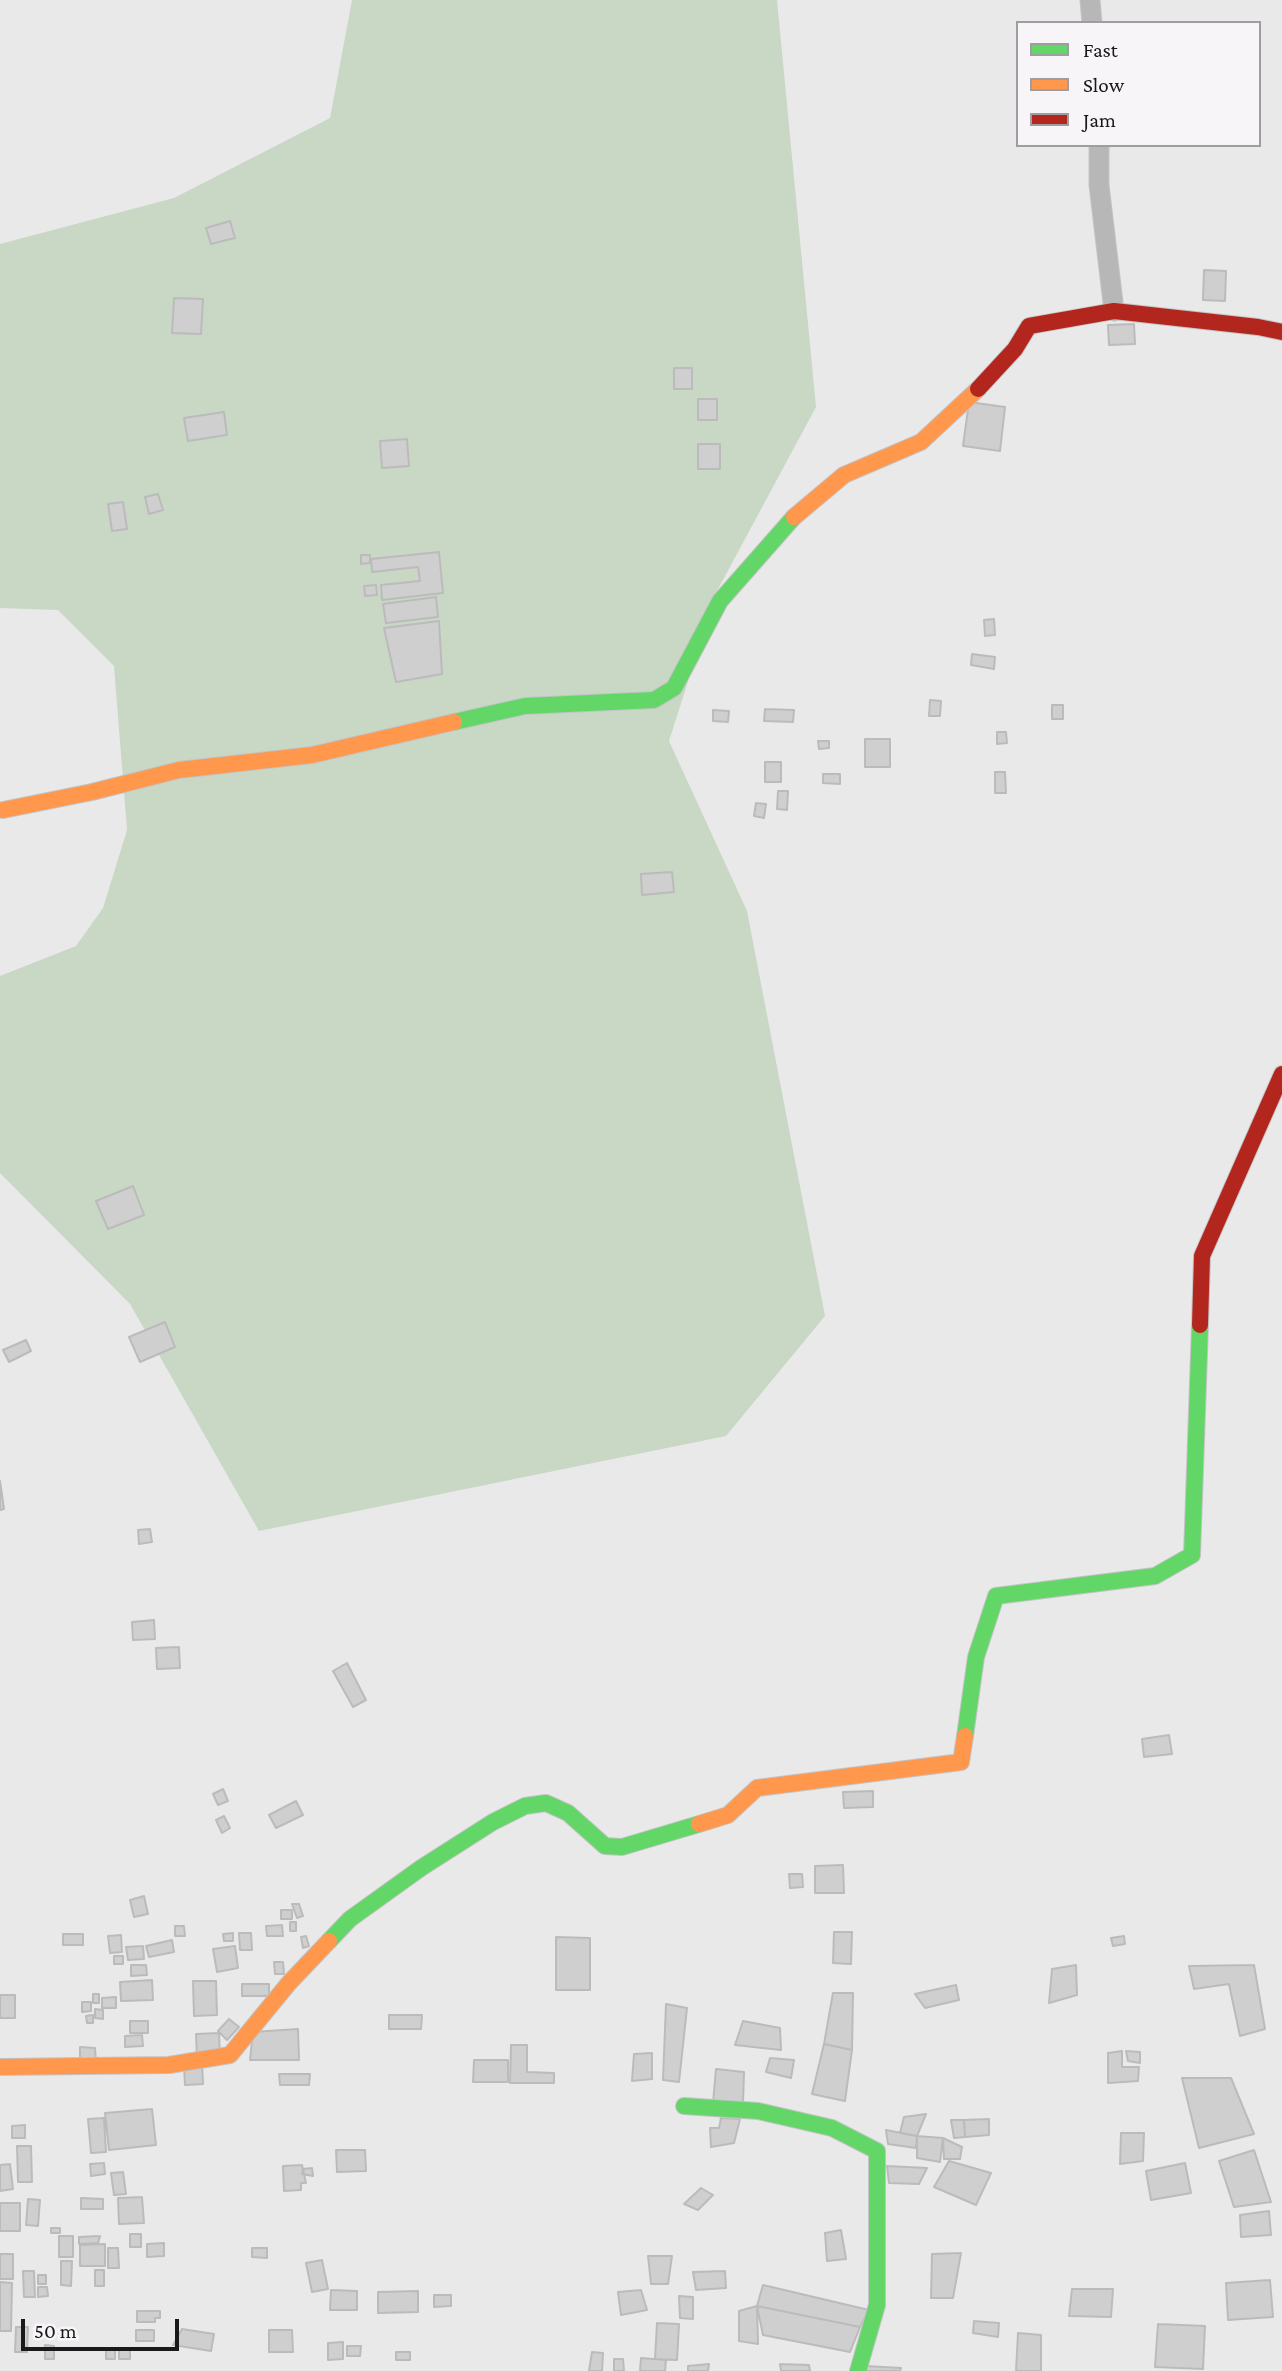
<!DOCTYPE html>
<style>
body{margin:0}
#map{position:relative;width:1282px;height:2371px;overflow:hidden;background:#eae9ea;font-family:"Crimson Pro",serif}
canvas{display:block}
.legend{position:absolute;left:1016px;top:21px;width:245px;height:126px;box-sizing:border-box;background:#f8f5f8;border:2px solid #9f9d9f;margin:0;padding:9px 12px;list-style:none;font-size:21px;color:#19181a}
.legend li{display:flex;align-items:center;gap:14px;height:35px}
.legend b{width:35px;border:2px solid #9f9d9f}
.scale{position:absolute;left:21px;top:2319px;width:158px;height:32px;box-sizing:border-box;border:4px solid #19181a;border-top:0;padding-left:9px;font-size:21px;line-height:24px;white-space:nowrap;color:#19181a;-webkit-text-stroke:5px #f8f5f8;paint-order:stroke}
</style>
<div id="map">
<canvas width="1282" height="2371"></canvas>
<ul class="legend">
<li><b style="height:9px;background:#63d668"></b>Fast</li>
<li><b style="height:9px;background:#ff974d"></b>Slow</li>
<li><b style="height:9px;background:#b3261e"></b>Jam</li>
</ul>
<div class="scale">50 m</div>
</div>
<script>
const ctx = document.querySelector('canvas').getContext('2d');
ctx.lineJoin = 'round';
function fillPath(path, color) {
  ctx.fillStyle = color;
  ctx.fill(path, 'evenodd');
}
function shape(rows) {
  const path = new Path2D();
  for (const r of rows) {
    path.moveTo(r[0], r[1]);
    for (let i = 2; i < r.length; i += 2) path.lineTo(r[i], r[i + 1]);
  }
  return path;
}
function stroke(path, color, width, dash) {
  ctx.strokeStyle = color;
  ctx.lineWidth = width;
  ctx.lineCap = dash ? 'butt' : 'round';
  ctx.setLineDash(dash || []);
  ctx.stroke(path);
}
fillPath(shape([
 [352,0,777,0,816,407,717,591,669,741,747,911,825,1316,726,1436,259,1531,130,1304,0,1173,0,976,76,946,103,908,127,830,114,666,58,610,0,608,0,244,174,198,330,118]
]), '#c8d8c5');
const building = shape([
 [230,221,235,238,211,244,206,228,230,221],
 [1204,270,1226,271,1225,301,1203,300,1204,270],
 [174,298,203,299,201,334,172,333,174,298],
 [1134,324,1135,344,1109,345,1108,325,1134,324],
 [674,368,692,368,692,389,674,389,674,368],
 [698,399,717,399,717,420,698,420,698,399],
 [969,402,1005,407,1000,451,963,446,969,402],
 [224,412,227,435,188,441,184,418,224,412],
 [407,439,409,466,382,468,380,441,407,439],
 [698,444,720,444,720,469,698,469,698,444],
 [158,494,163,510,149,514,145,497,158,494],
 [123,502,127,529,112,531,108,504,123,502],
 [439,552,443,593,382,600,381,585,420,581,418,567,372,572,371,559,439,552],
 [361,555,370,555,370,563,361,564,361,555],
 [376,585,377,595,365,596,364,586,376,585],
 [436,597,438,617,386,623,383,604,436,597],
 [994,619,995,635,985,636,984,620,994,619],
 [439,621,442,674,396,682,384,628,439,621],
 [972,654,995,657,994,669,971,665,972,654],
 [930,700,941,701,940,716,929,716,930,700],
 [1052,705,1063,705,1063,719,1052,719,1052,705],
 [765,709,794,710,793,722,764,721,765,709],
 [713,710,729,711,728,722,713,721,713,710],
 [997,732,1006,732,1007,743,997,744,997,732],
 [865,739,890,739,890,767,865,767,865,739],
 [818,741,829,741,829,748,819,749,818,741],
 [765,762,781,762,781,782,765,782,765,762],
 [995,772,1005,772,1006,793,995,793,995,772],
 [823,774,840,774,840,784,823,783,823,774],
 [778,791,788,791,787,810,777,809,778,791],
 [756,803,766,804,764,818,754,816,756,803],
 [672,872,674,892,642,895,641,874,672,872],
 [133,1186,144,1215,108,1229,96,1201,133,1186],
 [165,1322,175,1347,140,1362,129,1337,165,1322],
 [26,1340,31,1351,9,1362,3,1350,26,1340],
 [0,1481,4,1509,0,1510,0,1481],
 [150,1529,152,1542,139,1544,138,1530,150,1529],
 [154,1620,155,1639,133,1640,132,1622,154,1620],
 [179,1647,180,1668,157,1669,156,1648,179,1647],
 [347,1663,366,1700,353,1707,333,1671,347,1663],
 [1169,1735,1172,1754,1144,1757,1142,1739,1169,1735],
 [223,1789,228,1801,218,1805,213,1794,223,1789],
 [873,1791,873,1807,844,1808,843,1792,873,1791],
 [296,1801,303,1815,276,1828,269,1815,296,1801],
 [224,1816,230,1828,222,1833,216,1820,224,1816],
 [843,1865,844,1893,815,1893,815,1866,843,1865],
 [789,1874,802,1874,803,1887,790,1888,789,1874],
 [144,1896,148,1914,134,1917,130,1900,144,1896],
 [292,1904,299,1904,303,1916,297,1918,292,1904],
 [281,1910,292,1910,292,1919,281,1919,281,1910],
 [290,1922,296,1922,296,1931,290,1931,290,1922],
 [282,1925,283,1936,267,1936,266,1926,282,1925],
 [175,1926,184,1926,185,1936,175,1936,175,1926],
 [834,1932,852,1932,851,1964,833,1963,834,1932],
 [233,1933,233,1941,224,1941,223,1934,233,1933],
 [239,1933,251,1933,252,1950,240,1950,239,1933],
 [63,1934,83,1934,83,1945,63,1945,63,1934],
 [121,1935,122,1952,110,1953,108,1936,121,1935],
 [306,1936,309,1946,303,1948,301,1937,306,1936],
 [1124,1936,1125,1944,1113,1946,1111,1938,1124,1936],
 [556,1937,590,1938,590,1990,556,1990,556,1937],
 [172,1940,174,1952,149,1957,146,1946,172,1940],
 [143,1946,144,1959,128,1960,126,1947,143,1946],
 [235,1946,238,1968,217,1972,213,1949,235,1946],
 [114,1956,123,1956,123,1964,114,1964,114,1956],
 [274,1962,283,1962,284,1974,275,1974,274,1962],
 [131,1965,146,1965,147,1975,131,1976,131,1965],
 [1076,1965,1077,1995,1049,2003,1052,1969,1076,1965],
 [1254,1965,1265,2029,1240,2036,1229,1984,1194,1989,1189,1966,1254,1965],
 [152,1980,153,2000,121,2001,120,1982,152,1980],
 [193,1981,216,1981,217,2015,194,2016,193,1981],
 [242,1984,269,1984,269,1996,242,1996,242,1984],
 [956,1985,959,2000,925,2008,915,1994,956,1985],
 [833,1993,853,1993,852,2050,824,2044,833,1993],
 [93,1994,99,1994,99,2003,93,2003,93,1994],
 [0,1995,15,1995,15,2018,0,2018,0,1995],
 [116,1997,116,2008,102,2008,102,1998,116,1997],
 [82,2002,91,2002,91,2011,82,2012,82,2002],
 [666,2004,687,2008,679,2082,663,2080,666,2004],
 [95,2009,103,2010,103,2019,95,2018,95,2009],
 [93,2015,93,2023,87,2023,86,2016,93,2015],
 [389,2015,422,2015,421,2029,389,2029,389,2015],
 [229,2019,239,2027,227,2040,218,2031,229,2019],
 [130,2021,148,2021,148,2033,130,2033,130,2021],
 [743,2021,780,2028,781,2050,735,2045,743,2021],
 [298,2029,299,2060,250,2060,253,2032,298,2029],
 [219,2033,220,2055,197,2058,196,2034,219,2033],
 [142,2035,143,2046,125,2047,125,2036,142,2035],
 [824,2044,852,2050,845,2101,812,2094,824,2044],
 [511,2045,527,2045,527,2072,554,2073,554,2083,510,2083,511,2045],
 [80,2047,95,2048,96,2062,80,2062,80,2047],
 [1122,2051,1122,2067,1139,2067,1138,2081,1108,2083,1108,2053,1122,2051],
 [1126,2051,1140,2052,1140,2063,1128,2061,1126,2051],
 [652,2053,652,2079,632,2081,634,2054,652,2053],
 [770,2058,794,2060,791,2078,766,2072,770,2058],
 [474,2060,508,2060,508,2082,473,2082,474,2060],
 [202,2064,203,2084,185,2085,184,2065,202,2064],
 [716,2069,744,2072,743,2104,713,2103,716,2069],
 [279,2074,310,2074,309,2085,280,2085,279,2074],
 [1182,2078,1231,2078,1254,2134,1199,2148,1182,2078],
 [152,2109,156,2145,109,2150,105,2113,152,2109],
 [926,2114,917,2136,900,2133,904,2117,926,2114],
 [104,2118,106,2152,91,2153,88,2119,104,2118],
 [721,2118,740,2119,734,2143,711,2147,710,2128,719,2128,721,2118],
 [989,2119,989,2135,965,2137,964,2120,989,2119],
 [951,2120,964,2120,965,2137,954,2138,951,2120],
 [25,2125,25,2138,12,2138,12,2126,25,2125],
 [886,2130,917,2136,916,2148,888,2144,886,2130],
 [1121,2133,1144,2133,1143,2161,1120,2164,1121,2133],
 [917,2136,943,2138,940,2162,917,2158,917,2136],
 [943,2138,962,2147,960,2159,944,2159,943,2138],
 [17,2146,31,2146,32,2182,18,2182,17,2146],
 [336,2150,365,2150,366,2171,337,2172,336,2150],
 [1254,2150,1271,2202,1234,2207,1219,2161,1254,2150],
 [949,2161,991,2173,976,2205,934,2187,949,2161],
 [104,2163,105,2174,91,2176,90,2164,104,2163],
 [1185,2163,1191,2193,1151,2200,1146,2171,1185,2163],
 [10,2164,13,2189,0,2191,0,2165,10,2164],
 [302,2165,306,2183,301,2183,301,2190,284,2191,283,2166,302,2165],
 [887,2166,927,2168,919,2184,889,2183,887,2166],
 [312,2168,313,2176,302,2174,303,2169,312,2168],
 [123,2172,126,2194,114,2195,111,2173,123,2172],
 [701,2188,713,2195,698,2210,684,2204,701,2188],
 [142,2197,144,2223,119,2224,118,2198,142,2197],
 [81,2198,103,2199,103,2209,81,2209,81,2198],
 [28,2199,40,2200,38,2226,26,2225,28,2199],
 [0,2203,20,2203,20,2231,0,2231,0,2203],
 [1269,2211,1271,2235,1241,2237,1240,2215,1269,2211],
 [51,2228,60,2228,60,2233,51,2233,51,2228],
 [841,2230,846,2259,827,2261,825,2233,841,2230],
 [130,2234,141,2234,141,2247,130,2247,130,2234],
 [59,2236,73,2236,73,2257,59,2257,59,2236],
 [100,2236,98,2243,79,2244,79,2237,100,2236],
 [164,2243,164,2256,147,2257,147,2244,164,2243],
 [105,2244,105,2266,80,2266,80,2245,105,2244],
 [108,2248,118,2248,119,2268,108,2268,108,2248],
 [252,2248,267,2248,267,2258,252,2257,252,2248],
 [961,2253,953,2298,931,2298,932,2254,961,2253],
 [0,2254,13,2254,13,2279,0,2279,0,2254],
 [648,2256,672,2256,668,2284,651,2284,648,2256],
 [322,2260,328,2289,312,2292,306,2263,322,2260],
 [61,2261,72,2261,71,2286,61,2285,61,2261],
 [95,2270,104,2270,104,2286,95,2286,95,2270],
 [23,2271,34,2271,35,2297,24,2297,23,2271],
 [725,2271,726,2288,696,2290,693,2272,725,2271],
 [38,2275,46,2275,46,2284,38,2284,38,2275],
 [1270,2280,1273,2317,1228,2320,1226,2283,1270,2280],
 [0,2282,12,2283,11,2331,0,2331,0,2282],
 [763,2285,869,2310,860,2327,757,2306,763,2285],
 [38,2287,47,2287,48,2296,38,2297,38,2287],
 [1072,2289,1113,2289,1111,2317,1069,2316,1072,2289],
 [331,2290,357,2291,357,2310,330,2310,331,2290],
 [641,2290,647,2310,621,2315,618,2292,641,2290],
 [418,2291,418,2312,378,2313,378,2292,418,2291],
 [434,2295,451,2295,451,2306,434,2307,434,2295],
 [679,2296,693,2297,693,2319,680,2318,679,2296],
 [757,2306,860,2327,850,2352,763,2335,757,2306],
 [757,2306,758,2344,739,2341,739,2311,757,2306],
 [137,2311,160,2311,160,2318,155,2318,155,2322,137,2322,137,2311],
 [974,2321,999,2323,998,2337,973,2333,974,2321],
 [657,2323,679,2324,677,2360,655,2359,657,2323],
 [1158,2324,1205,2326,1203,2369,1155,2367,1158,2324],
 [16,2327,28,2327,27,2352,15,2352,16,2327],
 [182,2329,214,2334,211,2351,173,2345,182,2329],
 [136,2330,154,2330,154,2341,136,2341,136,2330],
 [269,2330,292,2330,293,2352,269,2352,269,2330],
 [1018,2333,1041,2335,1041,2371,1016,2371,1018,2333],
 [343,2342,343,2359,328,2360,328,2343,343,2342],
 [45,2345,54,2346,54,2359,45,2359,45,2345],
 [347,2346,361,2346,360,2356,347,2356,347,2346],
 [106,2350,115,2350,115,2359,106,2359,106,2350],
 [119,2350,130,2350,130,2359,119,2359,119,2350],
 [396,2352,410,2352,410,2360,396,2360,396,2352],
 [592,2352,603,2353,602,2371,589,2371,592,2352],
 [641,2358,666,2360,665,2371,640,2371,641,2358],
 [614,2359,623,2359,624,2371,614,2371,614,2359],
 [709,2364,708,2371,688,2371,688,2366,709,2364],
 [780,2364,809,2365,810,2371,781,2371,780,2364],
 [866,2366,901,2368,900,2371,866,2371,866,2366]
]);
fillPath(building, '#d0cfd0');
stroke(building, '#bcbbbc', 2);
const street = shape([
 [1090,0,1092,23],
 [1099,145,1099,185,1114,311]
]);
const fast = shape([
 [454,722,525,706,654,700,674,688,720,601,794,517],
 [965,1736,976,1657,996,1596,1155,1576,1192,1555,1200,1325],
 [329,1941,350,1919,421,1868,493,1822,525,1806,546,1803,568,1813,605,1846,622,1847,699,1824],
 [684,2106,758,2111,832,2128,877,2151,877,2305,858,2371]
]);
const slow = shape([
 [794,517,844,475,921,442,978,389],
 [3,810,92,792,179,770,312,755,454,722],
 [699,1824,728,1815,757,1788,961,1762,965,1736],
 [0,2067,169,2065,230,2055,289,1983,329,1941]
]);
const jam = shape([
 [978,389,1015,349,1029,326,1114,311,1258,327,1282,332],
 [1200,1325,1202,1256,1282,1074]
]);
stroke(street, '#c4c3c5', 21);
stroke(fast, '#c4c3c5', 18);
stroke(slow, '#c4c3c5', 18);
stroke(jam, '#c4c3c5', 18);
stroke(street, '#b8b7b7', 19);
stroke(fast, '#63d668', 16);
stroke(slow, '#ff974d', 16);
stroke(jam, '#b3261e', 16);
</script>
